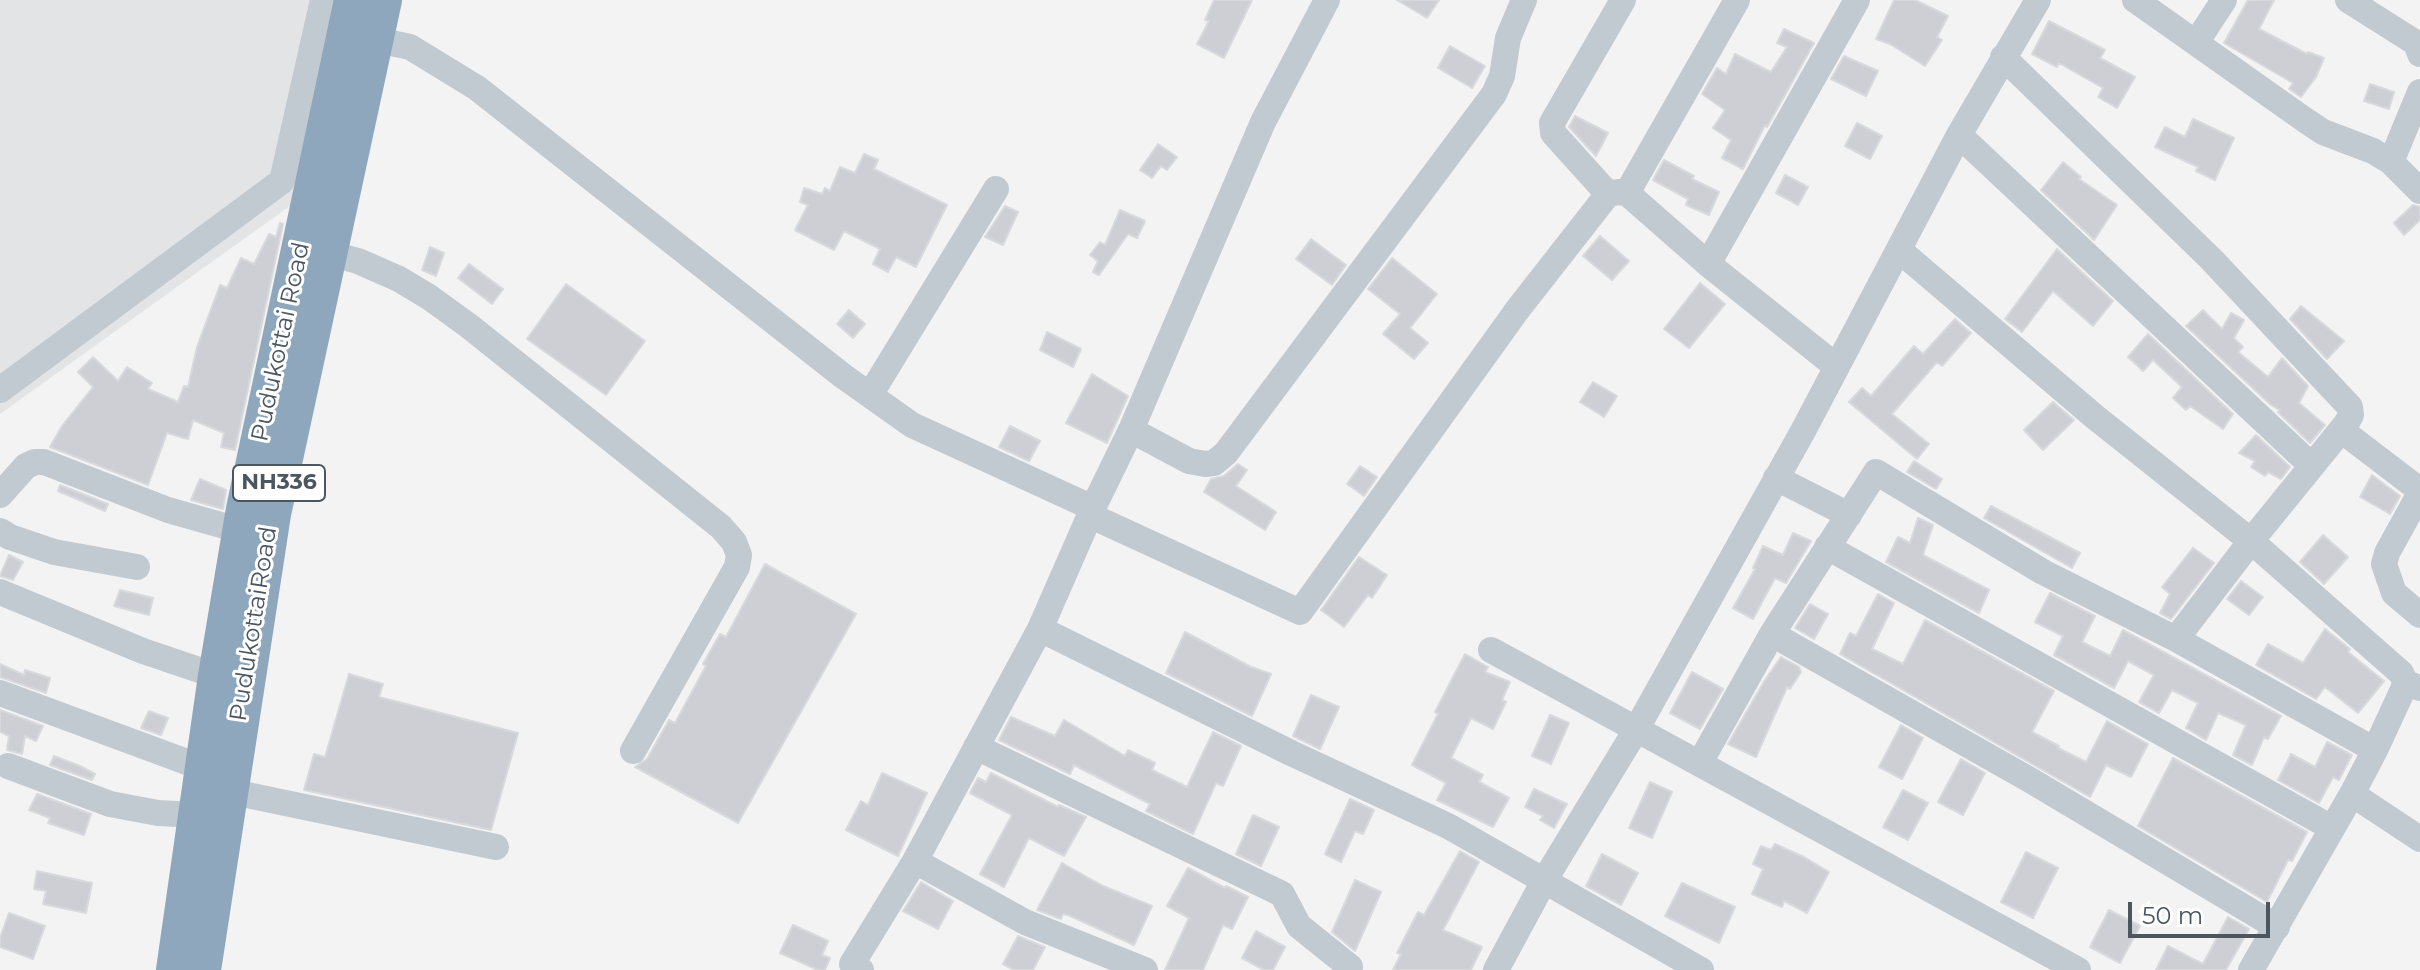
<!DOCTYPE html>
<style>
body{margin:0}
#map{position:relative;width:2420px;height:970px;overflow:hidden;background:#f4f3f3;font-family:Montserrat,sans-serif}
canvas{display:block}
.scale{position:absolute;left:2128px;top:902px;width:142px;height:36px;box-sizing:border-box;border:4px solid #4b565f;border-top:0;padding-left:10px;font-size:24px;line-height:28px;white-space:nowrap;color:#4b565f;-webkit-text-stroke:6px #fff;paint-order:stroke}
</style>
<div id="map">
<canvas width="2420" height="970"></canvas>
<div class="scale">50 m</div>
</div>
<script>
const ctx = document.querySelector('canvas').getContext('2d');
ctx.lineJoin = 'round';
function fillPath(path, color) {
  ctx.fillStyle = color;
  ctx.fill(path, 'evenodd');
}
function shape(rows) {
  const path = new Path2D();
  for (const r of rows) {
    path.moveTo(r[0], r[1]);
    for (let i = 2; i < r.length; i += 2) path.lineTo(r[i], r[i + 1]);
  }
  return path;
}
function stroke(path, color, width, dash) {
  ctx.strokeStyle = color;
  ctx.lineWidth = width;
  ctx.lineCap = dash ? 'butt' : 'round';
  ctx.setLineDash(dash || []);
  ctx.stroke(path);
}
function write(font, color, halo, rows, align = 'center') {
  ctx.font = font + ' Montserrat,sans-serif';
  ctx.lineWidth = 6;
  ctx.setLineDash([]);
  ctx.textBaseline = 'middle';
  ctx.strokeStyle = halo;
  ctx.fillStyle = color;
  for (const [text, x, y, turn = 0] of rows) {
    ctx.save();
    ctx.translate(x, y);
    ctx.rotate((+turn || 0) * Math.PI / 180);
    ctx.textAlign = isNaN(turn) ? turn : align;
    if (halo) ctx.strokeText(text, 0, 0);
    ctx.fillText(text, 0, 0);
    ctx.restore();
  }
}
fillPath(shape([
 [0,0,341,0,301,198,0,414]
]), '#e2e4e6');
const building = shape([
 [1214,0,1252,0,1224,58,1197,44,1209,21,1205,20,1214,0],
 [1397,0,1439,0,1427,18,1397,0],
 [1894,0,1915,0,1948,16,1937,37,1942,40,1925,66,1890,44,1876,39,1894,0],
 [2248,0,2274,0,2259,29,2307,54,2308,52,2324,58,2316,77,2301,97,2289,89,2293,83,2224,43,2248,0],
 [2049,21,2105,50,2100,58,2135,77,2117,108,2098,97,2103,88,2059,63,2057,67,2032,54,2049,21],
 [1784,29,1814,43,1767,127,1765,125,1743,169,1722,158,1731,140,1713,128,1725,110,1702,94,1717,68,1726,74,1735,54,1771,72,1787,47,1777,43,1784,29],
 [1450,46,1485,66,1472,88,1438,68,1450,46],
 [1844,56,1878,71,1866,96,1831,79,1844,56],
 [2370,84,2394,92,2389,109,2364,101,2370,84],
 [1575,116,1608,133,1596,156,1569,127,1575,116],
 [2193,119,2234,138,2215,180,2196,171,2198,167,2155,147,2165,127,2185,137,2193,119],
 [1857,123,1882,136,1870,159,1845,146,1857,123],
 [1158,144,1177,157,1167,170,1161,166,1152,178,1140,170,1158,144],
 [864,154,878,160,874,169,947,205,916,267,896,257,888,272,873,264,880,249,844,231,834,250,795,230,808,205,800,202,804,188,822,194,825,188,830,191,840,167,855,173,864,154],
 [1664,160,1694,176,1692,179,1719,192,1709,215,1686,205,1688,199,1653,180,1664,160],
 [2063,162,2081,177,2079,179,2117,205,2094,240,2041,190,2063,162],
 [1785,175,1808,187,1798,205,1776,193,1785,175],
 [2413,205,2420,207,2420,220,2404,235,2394,223,2413,205],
 [1005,206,1018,212,1003,245,985,237,1005,206],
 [1120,210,1145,221,1137,238,1128,234,1099,275,1093,272,1098,261,1090,255,1100,242,1105,245,1120,210],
 [280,223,283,224,235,450,221,447,224,433,193,420,188,439,167,433,148,485,50,447,62,426,93,387,78,372,93,357,118,381,127,367,152,383,148,389,178,402,184,386,188,387,197,347,220,285,227,288,241,258,254,264,269,234,276,237,280,223],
 [1600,236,1629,261,1612,280,1583,256,1600,236],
 [1311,239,1346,265,1332,285,1296,259,1311,239],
 [430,247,444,253,436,276,422,270,430,247],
 [2057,249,2113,301,2093,326,2053,291,2022,332,2005,319,2057,249],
 [1392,258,1437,294,1410,328,1428,343,1414,359,1383,334,1400,314,1368,289,1392,258],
 [469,264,503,289,492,304,458,278,469,264],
 [1700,283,1725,304,1689,348,1664,329,1700,283],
 [566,284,645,341,606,395,527,339,566,284],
 [2301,306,2344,341,2327,359,2290,319,2301,306],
 [849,310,865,324,853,338,837,324,849,310],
 [2203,310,2222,329,2231,313,2244,320,2234,338,2243,347,2238,352,2268,377,2282,358,2308,386,2299,403,2325,425,2310,443,2278,412,2280,410,2271,405,2186,326,2203,310],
 [1955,319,1971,333,1942,366,1937,362,1892,414,1929,444,1917,459,1849,402,1862,388,1871,396,1914,346,1923,354,1955,319],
 [1047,332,1081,349,1073,367,1040,350,1047,332],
 [2148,334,2233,414,2223,429,2190,406,2186,410,2173,398,2182,387,2153,360,2143,371,2128,357,2148,334],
 [1092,374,1128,396,1107,443,1066,423,1092,374],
 [1593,382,1617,396,1604,417,1580,402,1593,382],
 [2053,402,2074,420,2043,450,2024,430,2053,402],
 [1010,426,1040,441,1029,461,999,447,1010,426],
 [2256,435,2290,467,2281,479,2268,472,2265,476,2251,467,2255,461,2239,453,2256,435],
 [1914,461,1942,479,1936,489,1907,472,1914,461],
 [1238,464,1247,470,1236,486,1276,512,1265,530,1204,492,1211,479,1224,476,1238,464],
 [1360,466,1377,477,1364,496,1347,484,1360,466],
 [2372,475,2400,496,2390,514,2360,497,2372,475],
 [200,479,226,490,223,509,191,500,200,479],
 [60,485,108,504,105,511,58,491,60,485],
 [1991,506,2080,553,2072,568,1984,518,1991,506],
 [1918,518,1933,525,1923,555,1989,590,1979,613,1886,562,1898,537,1910,543,1918,518],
 [1793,533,1811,541,1786,583,1775,578,1753,619,1733,608,1755,569,1753,568,1763,546,1783,555,1793,533],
 [2323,535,2348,557,2324,584,2300,562,2323,535],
 [2193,548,2214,563,2171,619,2160,613,2170,594,2162,587,2193,548],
 [9,555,23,562,13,580,0,576,9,555],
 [1359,557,1387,575,1372,598,1368,595,1344,627,1321,610,1359,557],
 [765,564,856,614,738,823,635,767,647,759,669,720,675,723,706,666,703,664,720,634,726,637,765,564],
 [2241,581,2263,597,2249,615,2227,599,2241,581],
 [120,590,153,598,149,615,114,606,120,590],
 [2050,593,2095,616,2082,642,2110,656,2123,630,2281,716,2268,739,2264,737,2252,765,2233,755,2246,725,2218,713,2206,740,2186,728,2198,703,2172,690,2159,713,2139,702,2154,675,2128,661,2114,688,2054,655,2063,636,2035,622,2050,593],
 [1878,594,1894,603,1872,649,1903,664,1925,620,2054,691,2032,732,2059,746,2058,748,2086,762,2107,721,2148,744,2131,777,2106,765,2090,797,1840,654,1850,633,1856,636,1878,594],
 [1810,604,1828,614,1814,639,1795,628,1810,604],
 [2325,629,2350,649,2348,652,2384,681,2358,713,2325,687,2316,699,2256,665,2268,644,2303,663,2325,629],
 [1185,632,1251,667,1271,674,1252,716,1166,673,1185,632],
 [1465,654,1488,667,1485,672,1510,682,1502,700,1506,702,1493,729,1471,718,1451,758,1483,775,1479,782,1509,798,1493,827,1437,800,1446,783,1412,765,1438,714,1435,712,1465,654],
 [1781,657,1799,667,1801,672,1790,689,1787,687,1756,757,1728,744,1765,680,1781,657],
 [0,664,24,675,25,670,50,678,46,693,0,677,0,664],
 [1692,672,1723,689,1700,729,1670,713,1692,672],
 [349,674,383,684,379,697,518,733,491,830,304,790,314,754,325,757,349,674],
 [1311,695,1339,707,1320,749,1293,736,1311,695],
 [0,710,43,726,36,741,25,736,22,754,7,750,9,736,0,732,0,710],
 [149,711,168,718,161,735,141,728,149,711],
 [1550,715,1569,723,1551,764,1532,756,1550,715],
 [1011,717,1055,736,1064,720,1125,756,1128,750,1155,763,1152,770,1187,787,1213,732,1241,746,1223,786,1216,783,1193,834,1146,811,1150,804,1074,765,1070,774,999,740,1011,717],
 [1901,725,1923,738,1902,779,1879,767,1901,725],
 [2327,742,2352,755,2339,780,2333,777,2319,803,2278,780,2291,754,2315,767,2327,742],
 [54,756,80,766,95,774,92,780,50,765,54,756],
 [2173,758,2307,832,2292,861,2288,860,2267,902,2138,826,2173,758],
 [1961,759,1985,773,1963,815,1938,802,1961,759],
 [882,773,927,793,898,856,846,830,861,801,868,805,882,773],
 [991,773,1058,807,1059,805,1086,817,1064,856,1029,838,1004,887,980,874,1012,815,970,793,978,778,986,782,991,773],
 [1650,782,1672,792,1652,838,1629,828,1650,782],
 [1534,789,1567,804,1554,828,1540,820,1543,816,1525,807,1534,789],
 [1903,790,1928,803,1908,840,1883,827,1903,790],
 [37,794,91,814,84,835,48,823,50,818,29,810,37,794],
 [1350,799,1374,810,1363,834,1355,831,1341,862,1325,854,1350,799],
 [1253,815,1279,827,1261,866,1236,854,1253,815],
 [1775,844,1804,857,1829,872,1807,913,1784,901,1782,907,1752,894,1763,869,1753,864,1761,846,1771,850,1775,844],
 [1460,851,1479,862,1443,930,1482,947,1471,970,1393,970,1401,954,1397,953,1418,912,1424,915,1460,851],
 [2026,852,2058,868,2033,918,2001,902,2026,852],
 [1602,854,1638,873,1621,905,1586,886,1602,854],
 [1062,863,1103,886,1152,906,1134,945,1068,915,1063,914,1061,919,1037,910,1062,863],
 [1188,868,1225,888,1226,886,1248,897,1232,929,1223,925,1203,970,1165,970,1189,918,1167,906,1188,868],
 [37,871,92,883,86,913,43,904,46,891,34,889,37,871],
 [1355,880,1381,892,1355,951,1332,932,1355,880],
 [921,882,953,901,938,929,903,911,921,882],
 [1682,883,1735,907,1719,943,1665,916,1682,883],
 [2109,910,2140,926,2120,963,2090,947,2109,910],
 [9,913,45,926,33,959,0,947,0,938,9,913],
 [2228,917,2249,929,2226,970,2156,970,2168,946,2203,964,2228,917],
 [793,925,828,941,822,955,830,958,825,970,818,970,780,953,793,925],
 [1256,931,1285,947,1273,970,1264,970,1242,958,1256,931],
 [1018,936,1045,947,1033,970,1014,970,1003,964,1018,936]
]);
fillPath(building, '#cdcfd4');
stroke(building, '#d7d9dd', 2);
stroke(shape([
 [2135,0,2305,120,2323,132,2373,151,2391,162,2420,191],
 [2348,0,2416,43,2420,54],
 [358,36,410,47,477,88,843,376,912,425,1093,508],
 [2196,43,2224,0],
 [2003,57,2212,260,2350,407,2351,415,2346,424,2251,541,2176,639],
 [1959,135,2312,466],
 [2391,162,2420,92],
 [1627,193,1737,0],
 [1608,194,1553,133,1552,123,1623,0],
 [313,249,358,261,399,279,429,297,469,326,721,527,734,542,739,555,737,567,633,751],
 [1899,250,2095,417,2251,541,2401,673,2406,683,2420,688],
 [1708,264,1857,0],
 [0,390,282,181,323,0],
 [870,395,996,189],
 [1131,430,1189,461,1205,464,1214,463,1226,453,1494,94,1502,76,1508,38,1524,0],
 [2341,430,2417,488,2419,495,2387,553,2384,564,2394,593,2420,615],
 [1776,478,1849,515],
 [0,495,26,466,35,462,44,462,168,510,242,531],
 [1089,515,1300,612,1518,309,1608,194,1618,192,1627,193,1708,264,1837,367],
 [0,531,10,537,54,552,137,567],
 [1827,547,2332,828],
 [0,592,143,651,217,676],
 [1040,629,1291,753,1448,826,1701,970],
 [1772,634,2030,780,2277,927],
 [1491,650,2078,970],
 [0,693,203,768],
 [976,747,1282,894,1299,926,1350,967],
 [2375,750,2406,683],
 [1702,759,1772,634,1876,472,2043,572,2176,639,2375,750,2352,794],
 [8,766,110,804,158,813,197,815],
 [228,791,496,847],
 [915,861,1025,922,1145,970],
 [861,970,852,964,915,861,1040,629,1093,508,1131,430,1263,122,1327,0],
 [1496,970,1544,881,1636,730,1803,431,1959,135,2038,0],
 [2251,970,2352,794,2420,839]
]), '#c1cad0', 26);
stroke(shape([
 [175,970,217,676,245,509,353,0],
 [202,970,272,514,383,0]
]), '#8ea7bd', 38);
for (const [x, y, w] of [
 [279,483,92]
]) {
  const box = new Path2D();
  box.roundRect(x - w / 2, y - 18, w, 36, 6);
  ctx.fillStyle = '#fff';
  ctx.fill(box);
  stroke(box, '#4b565f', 2);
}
write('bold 22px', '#4b565f', null, [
 ["NH336",279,483]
]);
write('24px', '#4b565f', '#fff', [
 ["Pudukottai Road",281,342,-78],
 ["PudukottaiRoad",254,624,-81]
]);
</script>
